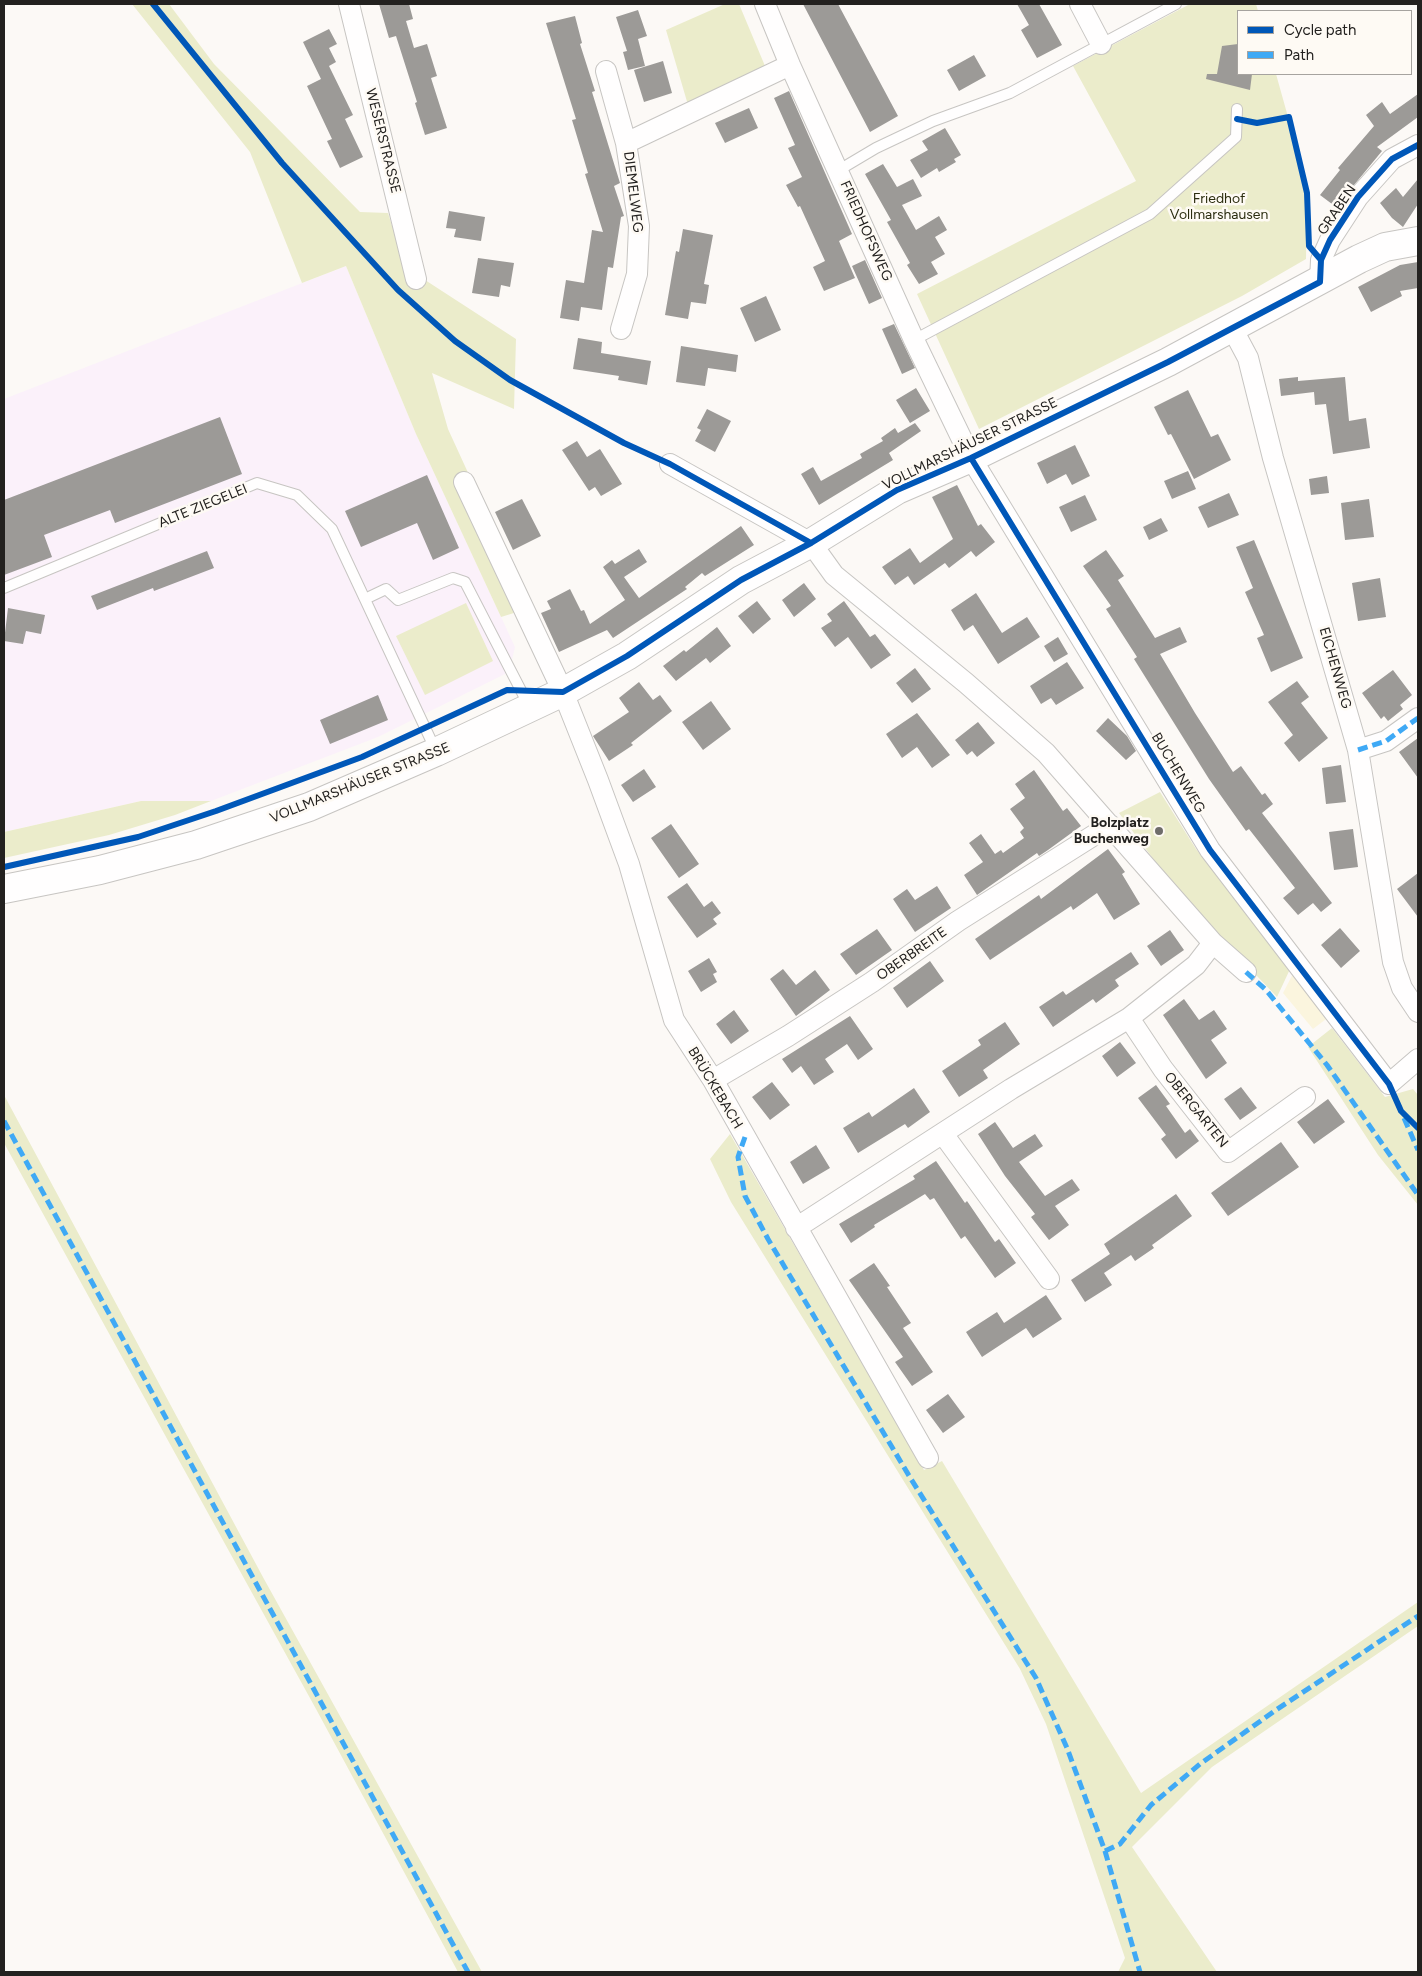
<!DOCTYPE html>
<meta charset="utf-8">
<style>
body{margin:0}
#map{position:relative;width:1422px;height:1976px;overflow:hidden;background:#fcf9f6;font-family:Figtree,sans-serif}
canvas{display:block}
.frame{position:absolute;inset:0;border:5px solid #23211f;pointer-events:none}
.legend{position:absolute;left:1237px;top:10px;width:175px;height:65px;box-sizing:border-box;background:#fefaf4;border:1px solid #a6a39f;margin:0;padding:6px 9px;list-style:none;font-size:15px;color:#23211f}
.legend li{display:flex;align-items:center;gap:10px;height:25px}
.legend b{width:25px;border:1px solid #a6a39f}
</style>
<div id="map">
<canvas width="1422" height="1976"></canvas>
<div class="frame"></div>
<ul class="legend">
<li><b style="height:6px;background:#0057b8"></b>Cycle path</li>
<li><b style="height:6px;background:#3fa9f5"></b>Path</li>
</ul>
</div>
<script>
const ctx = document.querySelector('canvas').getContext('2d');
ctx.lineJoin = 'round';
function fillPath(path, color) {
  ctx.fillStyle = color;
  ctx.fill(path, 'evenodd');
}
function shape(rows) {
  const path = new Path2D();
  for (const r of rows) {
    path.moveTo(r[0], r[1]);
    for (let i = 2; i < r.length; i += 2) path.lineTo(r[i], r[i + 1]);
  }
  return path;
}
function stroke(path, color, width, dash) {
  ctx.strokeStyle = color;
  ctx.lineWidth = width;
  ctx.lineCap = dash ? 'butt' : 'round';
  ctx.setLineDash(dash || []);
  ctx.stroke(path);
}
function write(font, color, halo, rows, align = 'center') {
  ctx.font = font + ' Figtree,sans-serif';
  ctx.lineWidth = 5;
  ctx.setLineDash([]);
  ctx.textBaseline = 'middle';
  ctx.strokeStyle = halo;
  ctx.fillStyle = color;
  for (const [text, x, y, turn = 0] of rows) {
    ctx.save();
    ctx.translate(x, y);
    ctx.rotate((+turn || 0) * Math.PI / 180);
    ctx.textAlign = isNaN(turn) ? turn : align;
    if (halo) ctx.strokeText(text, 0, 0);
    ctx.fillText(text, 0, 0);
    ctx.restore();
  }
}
fillPath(shape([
 [346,266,416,434,515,647,509,672,378,737,211,801,141,801,4,832,4,399]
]), '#fbf1fa');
fillPath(shape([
 [132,4,169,4,214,64,360,212,388,213,405,267,516,339,514,409,432,373,448,429,530,608,501,617,416,434,346,266,302,283,250,152],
 [725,4,739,4,765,66,688,105,666,30],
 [1190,4,1256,4,1258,11,1238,11,1238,74,1276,74,1307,185,1306,259,1242,296,979,429,917,294,1136,181,1073,66],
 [466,603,493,661,425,695,396,636],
 [1160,792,1196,849,1291,967,1277,997,1217,934,1160,868,1119,813],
 [141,801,211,801,175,815,109,835,4,858,4,832],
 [1332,1028,1385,1097,1413,1089,1418,1095,1418,1205,1378,1155,1308,1047],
 [4,1095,264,1579,482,1972,458,1972,316,1709,4,1143],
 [730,1134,924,1470,942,1461,1141,1793,1418,1602,1418,1626,1212,1767,1132,1847,1217,1972,1118,1972,1125,1958,1046,1724,1020,1669,731,1202,710,1159]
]), '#ebeccb');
fillPath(shape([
 [1296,968,1334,1013,1313,1029,1283,993]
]), '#fbf5de');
fillPath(shape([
 [379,4,409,4,413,19,406,21,414,48,427,44,437,76,431,78,447,128,425,135,415,103,417,102,396,36,389,38],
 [803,4,838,4,898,116,870,132],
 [1017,4,1039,4,1062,45,1037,58,1021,30,1029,25],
 [638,10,647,36,638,39,645,66,628,70,623,52,627,51,616,17],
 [575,16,582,43,580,44,595,91,592,92,620,183,614,186,624,216,621,217,613,268,608,267,602,310,581,307,579,321,560,318,566,280,584,283,592,230,603,232,585,174,588,173,572,120,576,119,546,23],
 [329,29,337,44,329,48,336,62,329,66,353,115,345,119,363,157,340,168,327,141,332,139,307,86,321,79,303,42],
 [1238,44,1238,74,1252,74,1250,90,1206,79,1207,74,1217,74,1222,46],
 [974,55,986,76,959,91,947,70],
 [663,61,672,93,644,102,634,70],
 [789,91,852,234,839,241,855,278,824,291,813,267,825,261,800,206,798,207,786,185,802,177,788,148,795,145,774,98],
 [1418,94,1418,117,1377,147,1382,151,1336,207,1320,195,1340,170,1338,168,1374,126,1366,115,1382,102,1390,114],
 [749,108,758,128,725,143,715,123],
 [945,128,961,155,954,159,956,162,939,172,937,168,921,178,910,160,928,150,922,141],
 [883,164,897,187,913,179,922,196,902,205,916,230,939,216,947,230,935,237,945,254,931,262,938,274,919,284,907,265,910,263,887,222,891,220,865,174],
 [1418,179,1418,204,1403,227,1392,218,1380,203,1396,188,1403,197],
 [449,211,485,217,481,241,454,237,456,229,446,228],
 [683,229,713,235,704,284,709,285,706,304,691,302,688,319,665,315,676,251,679,252],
 [478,258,514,263,510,287,501,285,499,297,472,293],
 [865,260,882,298,869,304,852,266],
 [1418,262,1418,288,1400,291,1402,296,1371,312,1358,287,1400,265],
 [766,296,781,330,755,342,740,308],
 [894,324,915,368,902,374,882,329],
 [578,338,602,342,601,353,651,361,647,385,618,380,619,376,573,369],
 [681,346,738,355,736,372,708,368,705,386,676,382],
 [1298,377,1298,381,1345,377,1349,421,1366,418,1370,448,1333,454,1326,404,1315,405,1314,392,1281,396,1279,379],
 [916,388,930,411,910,423,896,400],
 [1188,390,1211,437,1218,434,1231,460,1194,479,1171,434,1168,435,1154,407],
 [707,409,731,421,715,452,695,441,701,430,697,428],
 [220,417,242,474,115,523,110,510,44,535,52,557,4,575,4,500],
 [915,423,921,431,889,453,893,460,819,505,801,474,813,467,821,481,862,458,860,454,883,441,881,438,895,428,898,433],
 [577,441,587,457,600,449,622,484,601,496,595,487,589,491,562,450],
 [1075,445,1090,476,1072,485,1066,474,1047,484,1037,463],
 [1188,471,1196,489,1172,499,1164,481],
 [427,475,459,548,433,560,417,523,361,547,345,511],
 [1327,476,1329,493,1311,495,1309,479],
 [957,485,978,526,981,524,995,542,976,557,971,551,949,568,945,563,914,585,908,576,895,585,882,567,910,548,920,563,953,539,932,497],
 [1229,493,1239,515,1208,528,1198,507],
 [1085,495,1097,520,1071,532,1059,507],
 [522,499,541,536,513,550,495,512],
 [1369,499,1374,537,1345,540,1341,503],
 [1161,518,1168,531,1149,540,1143,527],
 [741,526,754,545,705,576,702,573,685,587,687,589,613,638,607,630,559,652,541,613,551,609,547,601,570,589,581,611,584,610,590,624,625,600,603,567,612,560,615,564,639,549,647,562,624,577,639,598],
 [1254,540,1303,658,1271,672,1257,638,1264,635,1245,592,1253,588,1236,547],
 [1106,550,1124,576,1118,580,1155,638,1180,627,1187,642,1160,654,1195,713,1233,772,1241,766,1262,795,1265,793,1273,804,1262,813,1332,903,1321,912,1313,903,1298,915,1283,898,1295,888,1249,829,1246,831,1209,779,1134,659,1137,657,1106,609,1111,606,1083,566],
 [207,551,214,568,154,591,153,588,97,610,91,596],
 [1380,578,1386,617,1358,621,1352,583],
 [804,583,816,599,794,617,782,600],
 [976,593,1002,633,1027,617,1040,637,998,664,973,625,964,631,951,610],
 [757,601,771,619,753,634,738,616],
 [844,601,870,637,875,634,891,655,871,669,848,637,835,647,821,628,832,621,827,614],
 [8,608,45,615,41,634,26,631,23,644,4,641],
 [717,627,731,646,710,663,706,658,676,681,663,666,684,650,686,652],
 [1058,637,1068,654,1054,662,1044,646],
 [1067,662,1084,688,1056,705,1051,698,1041,704,1030,686],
 [915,668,931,689,912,703,896,683],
 [1393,670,1412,695,1400,705,1403,709,1388,721,1384,716,1381,719,1362,693],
 [1297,681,1309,697,1301,703,1328,738,1299,762,1284,743,1293,735,1268,702],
 [639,682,653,700,660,695,672,711,631,743,633,745,609,761,593,736,629,712,619,698],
 [378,695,388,720,330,744,320,720],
 [711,701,731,729,703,750,682,722],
 [917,713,950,755,932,768,917,747,902,758,886,734],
 [1108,718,1127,736,1136,751,1126,760,1096,731],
 [978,722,995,743,977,757,972,751,967,755,955,740],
 [1418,738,1418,778,1399,752],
 [1341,765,1346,802,1326,804,1322,768],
 [644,769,656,787,633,802,621,785],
 [1034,770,1063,811,1067,808,1081,826,1048,850,1039,856,1037,853,977,895,964,875,983,862,969,843,981,834,995,854,1001,850,1003,853,1024,838,1020,832,1024,828,1010,809,1025,798,1015,784],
 [671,824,699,864,679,878,651,838],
 [1353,829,1358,867,1334,870,1329,832],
 [1108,849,1125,872,1122,874,1140,904,1114,920,1097,893,1073,910,1071,906,990,960,975,939,1039,895,1041,899],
 [1418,873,1418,917,1397,889],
 [687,883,704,907,712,901,721,913,713,919,717,924,697,938,667,897],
 [937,886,951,908,915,932,893,899,907,889,915,900],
 [1340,928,1360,951,1341,968,1321,945],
 [877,929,892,950,856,975,840,954],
 [1170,930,1184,950,1161,966,1147,946],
 [1131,952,1139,964,1115,980,1119,986,1096,1003,1093,999,1053,1027,1039,1007,1063,991,1066,995],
 [709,958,717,972,713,974,717,982,701,992,688,971],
 [930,961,944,981,907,1008,893,988],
 [783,969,796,985,815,970,830,990,796,1016,770,979],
 [1184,999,1199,1020,1214,1010,1227,1029,1211,1040,1227,1063,1206,1079,1163,1015],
 [734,1010,749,1031,731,1044,716,1024],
 [850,1016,873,1049,858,1060,847,1044,825,1059,834,1072,814,1085,801,1066,792,1073,782,1059],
 [1005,1022,1020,1044,983,1070,988,1078,959,1097,942,1071,981,1045,978,1040],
 [1120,1042,1136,1063,1117,1077,1102,1056],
 [772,1082,790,1105,770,1120,752,1097],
 [1156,1085,1170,1104,1166,1106,1185,1133,1190,1129,1199,1141,1176,1159,1161,1139,1166,1135,1138,1098],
 [1241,1087,1257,1108,1240,1120,1224,1099],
 [914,1088,930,1112,908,1128,905,1124,858,1153,843,1128,869,1112,872,1117],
 [1328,1099,1345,1122,1314,1144,1297,1122],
 [995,1122,1013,1148,1035,1134,1043,1146,1019,1162,1045,1196,1072,1179,1080,1190,1055,1206,1069,1225,1049,1240,1031,1217,1035,1214,1005,1176,978,1134],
 [1281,1142,1299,1167,1228,1216,1211,1193],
 [816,1145,830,1168,803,1184,790,1162],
 [936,1161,965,1203,967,1201,995,1242,999,1239,1016,1263,995,1278,965,1236,961,1239,934,1198,930,1200,925,1194,874,1225,875,1227,851,1243,839,1224,915,1179,913,1176],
 [1176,1194,1192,1216,1152,1245,1154,1248,1135,1261,1131,1255,1104,1273,1112,1285,1085,1302,1071,1280,1110,1254,1104,1244],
 [874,1263,890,1286,887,1287,911,1323,903,1328,933,1372,912,1386,895,1362,903,1357,849,1280],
 [1046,1295,1062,1319,1033,1338,1026,1328,982,1357,966,1332,997,1312,1004,1323],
 [948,1394,965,1417,943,1433,926,1410]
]), '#9c9a97');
const lane = shape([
 [839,170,876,148,933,121,1010,93,1176,4],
 [914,340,1150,214,1236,137,1237,109],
 [4,588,257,483,297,495,332,529,436,751],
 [365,599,386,589,398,600,453,578,465,582,529,706]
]);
const street = shape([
 [349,4,416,279],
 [765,4,790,65,914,340,971,458,1210,850,1389,1084,1418,1059],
 [1080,4,1101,44],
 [606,71,626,143],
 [1320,282,1321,260,1330,240,1358,197,1392,159,1418,145],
 [1232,328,1248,358,1273,458,1358,750,1393,962,1402,988,1418,1012],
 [621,329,637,274,639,226,626,143,790,65],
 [670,464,811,543,834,575,966,683,1046,753,1213,943,1246,972],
 [464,482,563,692,598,780,629,864,674,1020,713,1080,928,1458],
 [1358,750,1386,741,1418,718],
 [1129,1018,1163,1069,1228,1152,1305,1097],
 [713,1080,788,1036,872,982,958,921,1110,825],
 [943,1134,1049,1279],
 [796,1228,1011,1089,1129,1018,1196,965,1213,943]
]);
const secondary = shape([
 [4,889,100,870,196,845,309,807,436,752,563,692,627,656,741,580,811,543,897,490,971,458,1168,362,1359,259,1385,247,1418,241]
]);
stroke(lane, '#c7c5c2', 12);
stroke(street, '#c7c5c2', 22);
stroke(secondary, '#c7c5c2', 30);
stroke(lane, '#fffefe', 10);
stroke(street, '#fffefe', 20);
stroke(secondary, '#fffefe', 28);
stroke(shape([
 [1358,750,1386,741,1418,718],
 [1246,972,1266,990,1327,1065,1418,1195],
 [1404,1118,1418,1150],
 [4,1121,468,1972],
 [745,1137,738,1157,745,1196,768,1239,911,1479,1036,1678,1067,1748,1105,1851,1140,1972],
 [1105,1851,1120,1844,1151,1805,1200,1764,1276,1710,1418,1616]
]), '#3fa9f5', 5, [10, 5]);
stroke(shape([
 [153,4,282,163,398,290,455,341,510,380,624,443,670,464,811,543],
 [1237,119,1257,123,1289,117,1307,193,1309,246,1321,260],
 [971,458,1210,850,1389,1084,1401,1111,1418,1128],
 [4,867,138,837,216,811,362,757,507,690,563,692,627,656,741,580,811,543,897,490,971,458,1168,362,1320,282,1321,260,1330,240,1358,197,1392,159,1418,145]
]), '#0057b8', 6);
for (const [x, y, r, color] of [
 [1159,831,5,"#6f6d6a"]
]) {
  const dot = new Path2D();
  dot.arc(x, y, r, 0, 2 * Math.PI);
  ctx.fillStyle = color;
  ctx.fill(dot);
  stroke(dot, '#fefaf4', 2);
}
write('14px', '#23211f', '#fefaf4', [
 ["WESERSTRASSE",383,141,76],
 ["DIEMELWEG",633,192,83],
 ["GRABEN",1337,210,-56],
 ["FRIEDHOFSWEG",866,231,66],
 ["VOLLMARSHÄUSER STRASSE",970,444,-26],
 ["ALTE ZIEGELEI",203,506,-22],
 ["EICHENWEG",1335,668,74],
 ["BUCHENWEG",1178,773,59],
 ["VOLLMARSHÄUSER STRASSE",360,783,-22],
 ["OBERBREITE",912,954,-35],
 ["BRÜCKEBACH",715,1088,59],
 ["OBERGARTEN",1196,1110,51]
]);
write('14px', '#2c2d10', '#fefaf4', [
 ["Friedhof",1219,199],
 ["Vollmarshausen",1219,215]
]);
write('bold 14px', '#23211f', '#fefaf4', [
 ["Bolzplatz",1149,823],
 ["Buchenweg",1149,839]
], 'right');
</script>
